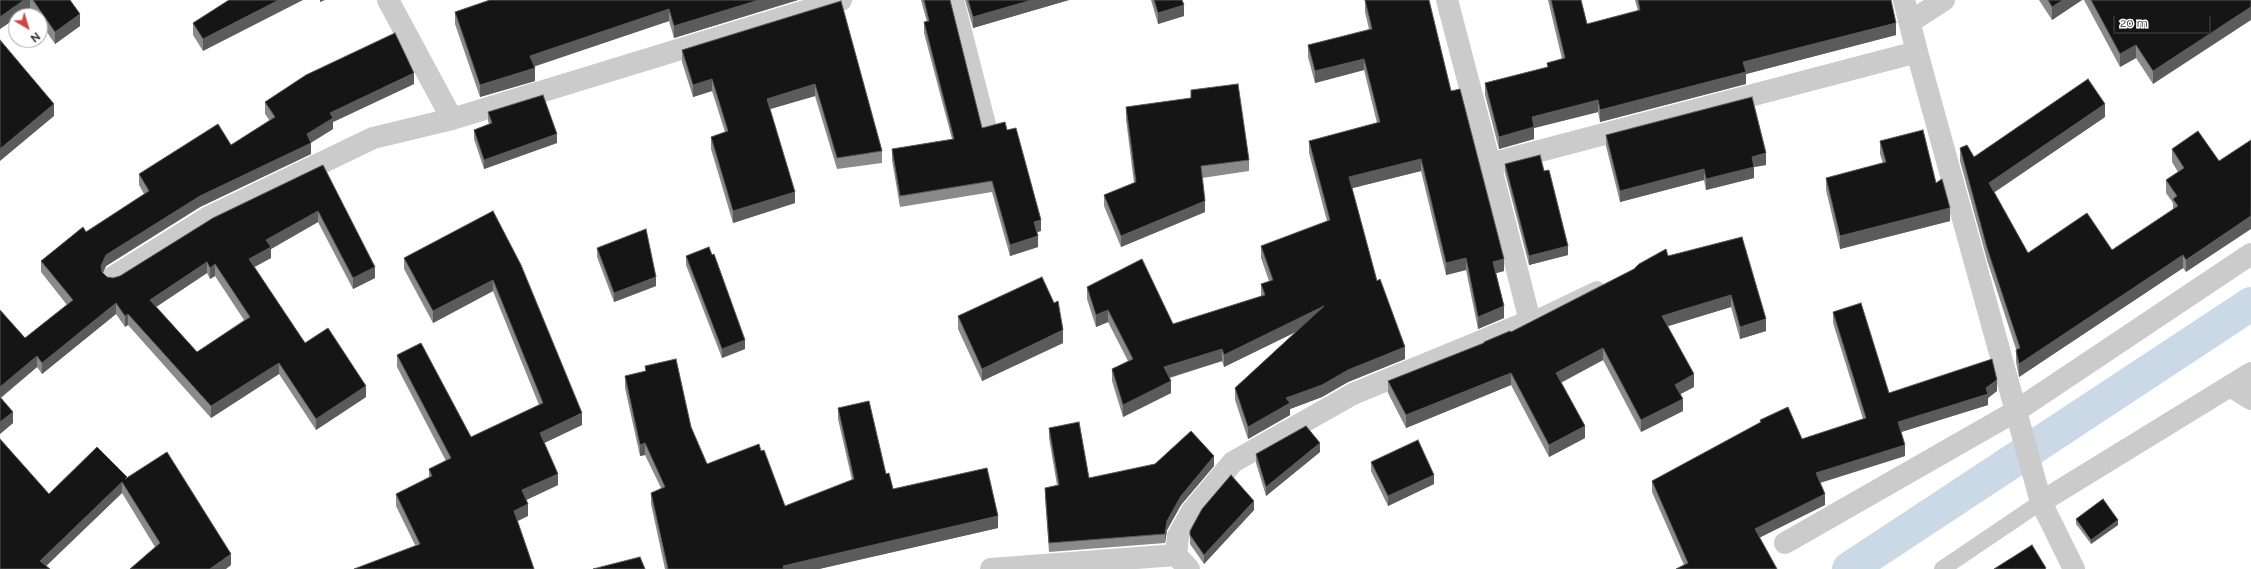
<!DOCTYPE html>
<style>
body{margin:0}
#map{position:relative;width:2251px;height:569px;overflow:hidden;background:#fff;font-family:Raleway,sans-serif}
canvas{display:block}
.north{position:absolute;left:8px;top:8px;width:40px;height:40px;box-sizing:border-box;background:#fff;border:1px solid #ababab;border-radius:50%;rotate:142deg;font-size:11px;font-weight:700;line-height:16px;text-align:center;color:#2e2e2e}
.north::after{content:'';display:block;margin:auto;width:14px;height:18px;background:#d14843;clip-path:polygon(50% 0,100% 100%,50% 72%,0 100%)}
.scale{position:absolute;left:2113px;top:16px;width:98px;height:18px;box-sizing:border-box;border:2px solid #2e2e2e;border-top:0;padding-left:5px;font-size:12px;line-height:14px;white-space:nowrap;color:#2e2e2e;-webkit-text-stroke:3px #fff;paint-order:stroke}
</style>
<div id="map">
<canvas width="2251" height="569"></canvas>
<div class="north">N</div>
<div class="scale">20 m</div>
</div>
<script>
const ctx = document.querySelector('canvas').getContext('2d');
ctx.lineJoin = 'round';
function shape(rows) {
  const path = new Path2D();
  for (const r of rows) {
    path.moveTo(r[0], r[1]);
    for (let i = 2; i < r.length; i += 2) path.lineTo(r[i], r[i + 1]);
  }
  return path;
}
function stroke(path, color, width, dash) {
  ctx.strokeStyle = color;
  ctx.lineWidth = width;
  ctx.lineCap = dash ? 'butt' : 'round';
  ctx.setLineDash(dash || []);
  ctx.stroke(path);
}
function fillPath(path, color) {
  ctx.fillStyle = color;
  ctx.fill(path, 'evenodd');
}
stroke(shape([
 [1849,569,2251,304]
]), '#cbd9e7', 34);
stroke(shape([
 [956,0,989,128],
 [1530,321,1597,289],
 [1942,569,2041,502]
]), '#cbcbcb', 16);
stroke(shape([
 [388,0,452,119,841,0],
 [1447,0,1490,164,1917,52],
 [1904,0,1917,52,2041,502,2074,569],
 [1910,22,1944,0],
 [113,277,207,218,373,138,452,119],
 [2230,386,2251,399],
 [2041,502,2251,373],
 [1785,543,2016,411,2251,254],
 [1176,555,1178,536,1192,511,1233,462,1353,394,1530,321,1490,164],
 [991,569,1176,555,1189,569]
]), '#cbcbcb', 22);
fillPath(shape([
 [0,0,70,0,80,26,55,44,40,22,40,16,35,16,30,8,18,16,16,16,16,18,0,29],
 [229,0,203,51,193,35,193,23],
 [490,0,798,0,674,38,669,21,534,66,535,81,480,97,455,24,455,12],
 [921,0,950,0,982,128,1007,130,1041,231,1037,232,1038,247,1010,256,992,192,900,207,892,160,892,149,952,139,924,33,924,22,927,22],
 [965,0,1069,0,973,28],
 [1151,0,1182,0,1184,16,1158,24],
 [1365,0,1451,91,1504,271,1496,273,1504,318,1478,329,1466,270,1446,275,1421,171,1352,188,1377,281,1405,359,1348,382,1322,397,1290,409,1290,415,1248,439,1235,400,1235,388,1296,332,1224,367,1222,361,1170,378,1171,393,1123,417,1112,381,1112,369,1128,361,1108,322,1096,327,1087,299,1087,287,1173,324,1261,296,1261,284,1269,281,1261,258,1261,246,1327,221,1309,153,1309,141,1377,123,1364,70,1315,83,1308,57,1308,45,1369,29,1365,12],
 [1548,0,1581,0,1587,24,1638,11,1635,0,1891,0,1896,35,1746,74,1746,84,1600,122,1598,112,1534,128,1534,139,1499,149,1485,95,1485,83,1547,67,1547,63,1562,59],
 [2039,0,2082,0,2052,20],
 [2084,0,2251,0,2153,84,2136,58,2120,67],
 [841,1,882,151,882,163,837,169,815,96,770,109,795,203,733,223,711,149,711,137,725,132,712,91,693,97,682,62,682,50],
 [414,84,333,122,333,129,311,143,311,154,200,207,106,266,103,273,107,277,113,278,120,276,323,165,375,278,353,289,318,222,271,249,271,258,254,267,305,343,366,397,316,430,279,374,211,418,128,325,125,327,116,314,42,374,37,367,1,398,13,423,0,434,0,310,25,338,67,305,41,272,41,261,144,194,139,185,139,174,231,145,270,121,265,114,265,102],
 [207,273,210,279,215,276,244,320,197,352,156,307],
 [1191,90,1249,160,1249,171,1202,178,1205,212,1121,247,1104,206,1104,195,1134,183,1126,119,1126,107,1191,98],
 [488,112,557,143,484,169,474,139,474,130,489,124,488,121],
 [2105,117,1994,192,2028,253,2112,250,2173,210,2173,203,2166,193,2166,180,2178,172,2172,162,2172,149,2219,161,2186,272,2183,268,2019,377,2016,362,2016,349,1987,260,1960,161,1960,148,1974,157],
 [1606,135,1766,165,1754,167,1754,178,1706,190,1704,180,1620,202,1606,146],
 [1880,141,1936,183,1950,221,1840,249,1826,190,1826,178,1883,163,1880,154],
 [1505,164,1568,255,1529,265,1505,173],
 [493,211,582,425,544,443,558,485,526,500,528,516,415,545,396,506,396,494,429,477,429,469,446,461,397,367,397,355,471,437,539,405,493,291,433,323,404,269,404,258],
 [1742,237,1766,331,1740,339,1731,307,1668,326,1694,387,1680,394,1683,411,1641,432,1603,360,1561,383,1585,438,1549,457,1511,385,1406,428,1388,393,1388,381,1484,343,1484,342,1511,332,1668,256],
 [597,248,656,286,614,302,597,257],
 [686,256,745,349,722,358,686,265],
 [1833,312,1889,393,1997,391,1988,398,1988,405,1901,432,1905,456,1820,483,1825,505,1760,537,1684,565,1652,492,1652,481,1760,423,1760,420,1802,439,1863,419,1833,323],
 [958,316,1063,343,982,381,958,329],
 [645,366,691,427,707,464,785,506,852,480,838,419,838,408,886,474,893,489,998,528,819,569,665,569,651,504,651,493,661,488,645,455,640,456,625,388,625,376,645,371],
 [1049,428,1089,478,1214,466,1181,505,1167,530,1165,543,1049,552,1045,497,1045,488,1057,485,1049,438],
 [1320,452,1266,496,1256,463,1256,454],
 [1371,462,1434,484,1388,506,1371,471],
 [127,477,231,565,155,547,122,493,46,566,0,569,49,494],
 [1254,510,1204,564,1190,544,1190,535],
 [2076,519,2118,525,2091,544,2076,524]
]), '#8a8a8a');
fillPath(shape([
 [24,0,30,0,30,8,18,16,16,16,16,18,0,29,0,17],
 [279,0,303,0,203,51,203,39],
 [320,0,325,0,320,2],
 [759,0,798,0,674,38,674,26],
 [1032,0,1069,0,973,28,973,17],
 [2063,0,2082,0,2052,20,2052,7],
 [1184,5,1184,16,1158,24,1158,13],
 [2251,7,2251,20,2153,84,2153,71],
 [669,9,669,21,530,68,530,56],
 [80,14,80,26,55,44,55,32],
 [1896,23,1896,35,1746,74,1746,84,1600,122,1600,110,1743,62],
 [2136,45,2136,58,2120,67,2120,54],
 [1364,59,1364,70,1315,83,1315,71],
 [535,68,535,81,480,97,480,85],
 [414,73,414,84,333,122,333,129,310,143,311,143,311,154,200,207,106,266,101,277,101,266,106,255,200,196,307,134,330,113],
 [712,79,712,91,693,97,693,85],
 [815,84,815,96,767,110,767,99],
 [1598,100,1598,112,1534,128,1534,139,1499,149,1499,137,1532,117],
 [54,104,54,116,0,161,0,149],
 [2105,104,2105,117,1989,196,1989,183],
 [557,134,557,143,484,169,484,160],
 [1766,153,1766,165,1754,167,1754,178,1706,190,1706,179,1752,157],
 [1421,159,1421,171,1349,189,1349,177],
 [1704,169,1704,180,1620,202,1620,191],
 [795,192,795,203,733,223,733,211],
 [1205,201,1205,212,1121,247,1121,236],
 [1950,208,1950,221,1840,249,1840,236],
 [318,211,318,222,271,249,271,258,249,270,249,259,266,240],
 [2251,216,2251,229,2186,272,2186,260],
 [1041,220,1041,231,1034,233,1034,222],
 [1038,236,1038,247,1010,256,1010,245],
 [1568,246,1568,255,1529,265,1529,256],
 [2183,255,2183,268,2019,377,2019,364],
 [1466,258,1466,270,1446,275,1446,263],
 [1504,259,1504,271,1493,274,1493,262],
 [207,262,207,273,150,311,150,300],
 [215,264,215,276,210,279,210,268],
 [375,267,375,278,353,289,353,278],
 [656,277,656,286,614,302,614,293],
 [493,280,493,291,433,323,433,311],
 [1731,295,1731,307,1662,328,1662,316],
 [116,303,116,314,42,374,42,363],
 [1324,306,1324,318,1224,367,1224,355],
 [1504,306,1504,318,1478,329,1478,317],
 [1108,310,1108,322,1096,327,1096,315],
 [128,314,128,325,125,327,125,316],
 [1766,319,1766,331,1740,339,1740,327],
 [1063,330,1063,343,982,381,982,369],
 [745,340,745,349,722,358,722,349],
 [1405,347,1405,359,1348,382,1322,397,1290,409,1290,415,1248,439,1248,427,1286,398,1348,370],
 [1603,348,1603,360,1556,385,1556,373],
 [1222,349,1222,361,1164,379,1164,367],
 [37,356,37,367,0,398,0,387],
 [279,363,279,374,211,418,211,406],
 [1511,373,1511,385,1406,428,1406,415],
 [1694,374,1694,387,1675,397,1675,385],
 [1997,380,1997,391,1988,398,1988,405,1898,433,1898,422,1986,388],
 [1171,381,1171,393,1123,417,1123,405],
 [366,386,366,397,316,430,316,419],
 [1683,399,1683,411,1641,432,1641,420],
 [13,412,13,423,0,434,0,422],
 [582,413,582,425,540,445,540,433],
 [1585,426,1585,438,1549,457,1549,445],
 [645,443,645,455,640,456,640,445],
 [1320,443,1320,452,1266,496,1266,487],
 [1905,445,1905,456,1816,484,1816,473],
 [1214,456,1214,466,1181,505,1167,530,1165,543,1165,534,1167,521,1181,496],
 [558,474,558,485,522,502,522,490],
 [1434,475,1434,484,1388,506,1388,496],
 [122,482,122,493,43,569,40,561],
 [1825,494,1825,505,1755,540,1755,529],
 [1254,501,1254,510,1204,564,1204,555],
 [528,504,528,516,514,523,514,511],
 [998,516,998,528,819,569,783,569,783,566],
 [2118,520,2118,525,2091,544,2091,540],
 [231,554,231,565,226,569,210,569]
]), '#5b5b5b');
const building = shape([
 [0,0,24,0,0,17,0,0],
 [33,0,70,0,80,14,55,32,33,0],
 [229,0,279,0,203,39,193,23,229,0],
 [490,0,759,0,674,26,669,9,530,56,535,68,480,85,455,12,490,0],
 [924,0,950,0,982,128,1005,122,1007,130,1016,128,1041,220,1034,222,1038,236,1010,245,992,181,900,196,892,149,954,139,924,22,929,21,924,0],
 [968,0,1032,0,973,17,968,0],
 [1154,0,1182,0,1184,5,1158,13,1154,0],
 [1365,0,1429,0,1451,91,1460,89,1504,259,1493,262,1504,306,1478,317,1466,258,1446,263,1421,159,1349,177,1377,281,1380,279,1405,347,1348,370,1322,385,1286,398,1290,403,1248,427,1235,388,1324,306,1224,355,1222,349,1164,367,1171,381,1123,405,1112,369,1133,359,1108,310,1096,315,1087,287,1142,259,1173,324,1265,295,1261,284,1273,280,1261,246,1330,220,1309,141,1380,122,1364,59,1315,71,1308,45,1372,29,1365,0],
 [1551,0,1581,0,1587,24,1640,10,1638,0,1891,0,1896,23,1743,62,1746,72,1600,110,1598,100,1532,117,1534,127,1499,137,1485,83,1548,67,1547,63,1565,58,1551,0],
 [2048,0,2063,0,2052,7,2048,0],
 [2091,0,2251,0,2251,7,2153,71,2136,45,2120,54,2091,0],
 [841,1,882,151,837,158,815,84,767,99,795,192,733,211,711,137,728,131,712,79,693,85,682,50,841,1],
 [395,33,414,73,330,113,333,118,307,134,311,143,200,196,106,255,101,266,102,272,107,277,113,278,120,276,213,218,323,165,375,267,353,278,318,211,266,240,271,247,249,259,305,343,328,328,366,386,316,419,279,363,211,406,128,314,125,316,116,303,42,363,37,356,0,387,0,310,25,338,73,300,41,261,83,227,86,232,149,191,139,174,218,124,231,145,275,117,265,102,306,75,395,33],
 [207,262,210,268,215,264,250,317,197,352,150,300,207,262],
 [0,40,54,104,0,149,0,40],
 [2088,79,2105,104,1989,183,2028,253,2087,213,2112,250,2178,206,2173,199,2177,196,2166,180,2184,168,2172,149,2198,131,2219,161,2251,140,2251,216,2186,260,2183,255,2019,364,2016,350,2020,348,1987,248,1960,148,1967,145,1974,157,2088,79],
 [1238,84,1249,160,1201,166,1205,201,1121,236,1104,195,1136,182,1126,107,1191,98,1191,90,1238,84],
 [543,95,557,134,484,160,474,130,492,123,488,112,543,95],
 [1752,97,1766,153,1752,157,1754,167,1706,179,1704,169,1620,191,1606,135,1752,97],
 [1923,130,1936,183,1942,179,1950,208,1840,236,1826,178,1886,162,1880,141,1923,130],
 [1540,155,1544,171,1549,170,1568,246,1529,256,1505,164,1540,155],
 [493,211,521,265,582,413,540,433,558,474,522,490,528,504,514,511,534,569,354,569,420,544,396,494,432,476,429,469,451,458,397,355,421,343,471,437,543,403,493,280,433,311,404,258,493,211],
 [646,229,656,277,614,293,597,248,646,229],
 [1742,237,1766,319,1740,327,1731,295,1662,316,1694,374,1675,385,1683,399,1641,420,1603,348,1556,373,1585,426,1549,445,1511,373,1406,415,1388,381,1484,343,1484,342,1510,331,1511,332,1634,269,1639,264,1666,249,1668,256,1742,237],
 [709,247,712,255,714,254,745,340,722,349,686,256,709,247],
 [1042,277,1054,303,1058,301,1063,330,982,369,958,316,1042,277],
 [1861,303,1889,393,1992,359,1997,380,1986,388,1988,394,1898,422,1905,445,1816,473,1825,494,1755,529,1777,569,1676,569,1688,563,1652,481,1761,422,1760,420,1788,407,1802,439,1866,418,1833,312,1861,303],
 [676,359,691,427,707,464,759,444,761,451,764,450,785,506,854,479,838,408,869,401,886,474,889,473,893,489,987,468,998,516,783,566,784,569,668,569,651,493,665,487,645,443,640,445,625,376,646,371,645,366,676,359],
 [0,397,13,412,0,422,0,397],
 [1079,422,1089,478,1155,464,1191,431,1214,456,1181,496,1167,521,1165,534,1049,543,1045,488,1059,485,1049,428,1079,422],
 [1306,426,1320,443,1266,487,1256,454,1306,426],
 [0,439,49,494,97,447,127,477,125,479,167,452,231,554,210,569,130,569,160,543,122,482,40,561,50,569,0,569,0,439],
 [1418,440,1434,475,1388,496,1371,462,1418,440],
 [1231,475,1254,501,1204,555,1190,535,1190,531,1202,509,1231,475],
 [2103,499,2118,520,2091,540,2076,519,2103,499],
 [2032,545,2046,568,2045,569,1994,569,2032,545],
 [640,557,645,569,593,569,640,557]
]);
fillPath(building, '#151515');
stroke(building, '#5b5b5b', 1);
</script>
